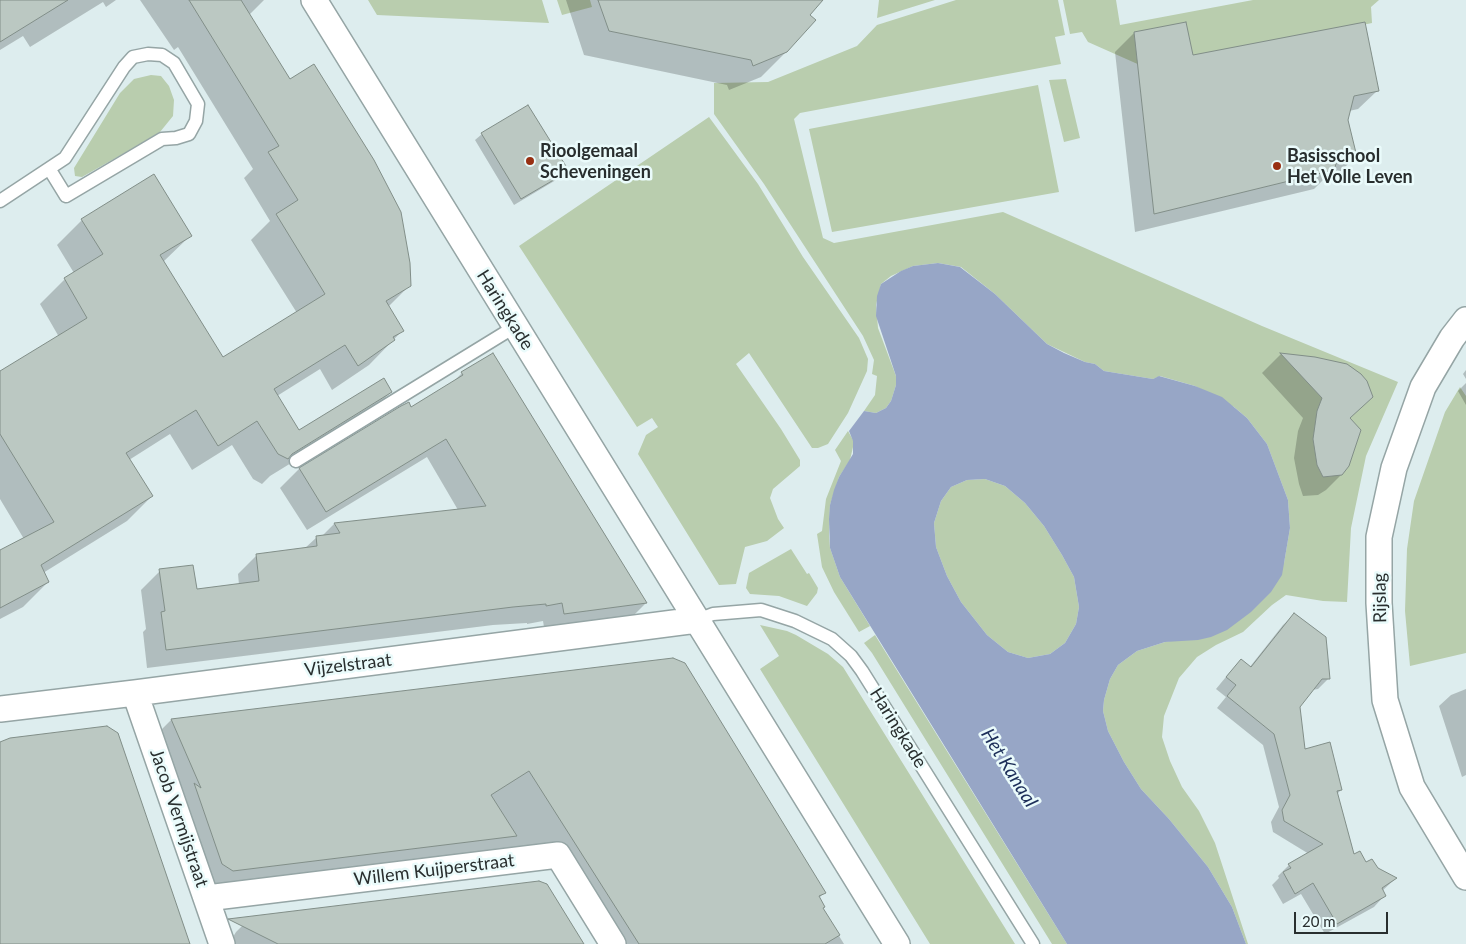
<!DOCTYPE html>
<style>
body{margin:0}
#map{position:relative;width:1466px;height:944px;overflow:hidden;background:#ddedee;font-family:Lato,sans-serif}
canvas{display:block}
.scale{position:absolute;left:1294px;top:912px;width:94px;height:22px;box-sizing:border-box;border:2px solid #282e2e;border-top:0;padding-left:6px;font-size:15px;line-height:18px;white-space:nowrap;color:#282e2e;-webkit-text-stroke:4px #eafbfb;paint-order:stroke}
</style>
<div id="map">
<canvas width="1466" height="944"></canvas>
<div class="scale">20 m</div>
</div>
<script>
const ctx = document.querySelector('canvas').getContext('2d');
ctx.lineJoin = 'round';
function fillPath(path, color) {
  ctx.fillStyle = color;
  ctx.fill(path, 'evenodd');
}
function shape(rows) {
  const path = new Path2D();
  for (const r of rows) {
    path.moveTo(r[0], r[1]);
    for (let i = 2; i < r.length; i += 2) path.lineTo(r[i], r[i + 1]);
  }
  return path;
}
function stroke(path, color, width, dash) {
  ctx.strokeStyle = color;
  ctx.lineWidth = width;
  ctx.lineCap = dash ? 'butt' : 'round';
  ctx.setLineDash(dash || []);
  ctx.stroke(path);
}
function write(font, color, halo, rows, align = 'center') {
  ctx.font = font + ' Lato,sans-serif';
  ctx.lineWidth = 5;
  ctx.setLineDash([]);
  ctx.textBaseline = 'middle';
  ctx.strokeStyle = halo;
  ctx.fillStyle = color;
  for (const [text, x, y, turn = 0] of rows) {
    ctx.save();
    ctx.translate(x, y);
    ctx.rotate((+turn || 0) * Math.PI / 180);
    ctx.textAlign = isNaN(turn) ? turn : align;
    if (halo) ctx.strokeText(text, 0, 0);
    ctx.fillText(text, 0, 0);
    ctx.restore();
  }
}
fillPath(shape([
 [368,0,542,0,549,23,377,15],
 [557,0,590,0,592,7,562,15],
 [879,0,935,0,877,18],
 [956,0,1058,0,1065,35,1055,37,1061,64,800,113,794,119,823,238,834,243,1003,212,1262,326,1398,382,1366,456,1351,528,1347,602,1323,601,1286,595,1272,605,1243,632,1216,645,1197,657,1179,678,1164,716,1162,737,1170,761,1182,787,1199,811,1215,843,1248,944,1246,944,1232,907,1208,867,1169,819,1141,789,1124,762,1108,731,1103,711,1104,700,1110,679,1118,665,1137,651,1165,642,1176,640,1284,563,1290,528,1288,500,1267,444,1247,418,1234,407,1195,386,1160,376,1153,379,1104,371,1095,364,1085,362,1047,344,995,294,961,267,938,263,913,266,891,276,881,284,876,305,878,328,896,376,896,385,891,401,886,408,876,413,864,411,875,395,877,376,872,374,874,360,863,336,764,184,714,114,714,83,768,82,857,46,877,25],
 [1063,0,1116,0,1120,25,1253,0,1379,0,1371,7,1372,23,1151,70,1088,42,1082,32,1070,34],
 [151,75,161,76,169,86,174,100,173,116,160,132,135,147,82,177,75,176,74,168,120,93,134,79],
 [1066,79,1080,138,1064,142,1049,80],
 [1038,85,1059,192,832,232,809,129],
 [709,117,758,184,803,257,859,338,868,359,867,371,848,413,828,444,818,448,812,448,749,353,736,364,781,429,800,460,800,466,773,489,770,498,778,519,784,528,767,541,745,547,736,584,719,585,638,454,646,435,658,427,652,418,637,427,519,246],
 [1460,387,1466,396,1466,653,1410,666,1405,611,1407,549,1414,501,1445,412],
 [848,431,853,440,853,447,850,460,839,477,830,505,829,535,830,548,840,577,870,626,859,632,834,592,822,567,817,534,822,531,826,499,841,461,835,450],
 [985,479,1005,486,1025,503,1044,526,1062,555,1074,577,1079,607,1076,624,1065,643,1050,654,1028,658,1008,652,987,635,961,602,947,576,936,547,934,523,941,501,951,487,967,480],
 [791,549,807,574,809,573,818,588,817,593,807,606,779,596,750,594,746,588,749,573],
 [760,625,787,631,796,635,828,654,843,667,1015,944,930,944,760,669,779,656],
 [875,635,945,748,1067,944,1052,944,872,653,864,643]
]), '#b9cdae');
fillPath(shape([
 [938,263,960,267,995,294,1047,344,1064,353,1085,362,1095,364,1104,371,1153,379,1159,376,1195,386,1222,397,1247,418,1267,444,1288,500,1290,528,1282,575,1271,592,1251,612,1227,630,1211,637,1198,640,1165,642,1137,651,1118,665,1110,679,1104,700,1103,711,1108,731,1124,762,1141,789,1169,819,1208,867,1232,907,1246,944,1067,944,840,577,830,548,829,519,830,505,834,490,839,477,853,454,853,441,849,431,864,411,876,413,886,408,891,401,896,385,896,376,876,316,877,296,881,284,901,271,913,266],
 [985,479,1005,486,1025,503,1044,526,1062,555,1074,577,1079,607,1076,624,1065,643,1050,654,1028,658,1008,652,987,635,961,602,947,576,936,547,934,523,941,501,951,487,967,480]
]), '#97a6c6');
fillPath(shape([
 [0,0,116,0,106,7,103,2,30,47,23,36,0,50],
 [140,0,264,0,249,15,410,285,388,307,402,331,369,365,332,390,320,369,277,396,299,432,391,392,366,417,270,476,262,484,253,479,232,445,192,470,170,434,129,460,152,496,127,521,43,573,48,582,23,607,0,619,0,552,24,539,0,499,0,373,59,337,40,304,65,279,74,273,57,245,82,220,190,236,163,262,222,359,297,313,251,240,270,221,244,178,253,169,178,47,174,50],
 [566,0,822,0,808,15,786,52,761,77,729,90,727,85,584,55],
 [1134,33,1192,57,1377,91,1358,109,1349,111,1347,120,1356,156,1337,175,1325,178,1314,189,1135,232,1115,52],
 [482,134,568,171,561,177,514,205,475,140],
 [1281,354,1314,358,1349,419,1345,471,1326,490,1318,495,1303,496,1299,484,1294,458,1298,431,1303,418,1262,373],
 [492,355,646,603,627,622,545,633,543,621,527,624,527,623,493,625,147,668,143,632,146,629,141,590,160,571,196,590,239,585,238,574,257,555,304,549,317,537,322,536,334,524,458,510,427,457,307,530,280,488,299,469,401,407,410,408,452,383,462,373],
 [1466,370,1466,379,1463,374],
 [1466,383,1466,405,1458,391],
 [1295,614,1329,678,1318,689,1312,690,1299,706,1304,751,1341,790,1337,794,1353,856,1395,879,1382,891,1385,895,1374,907,1325,934,1301,894,1283,904,1272,885,1279,878,1278,876,1289,865,1309,854,1273,832,1271,822,1279,807,1263,745,1217,708,1226,697,1216,689,1230,672,1241,661,1249,668,1283,625],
 [673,659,824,893,819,898,822,908,844,944,615,944,553,845,217,886,207,879,156,735,171,720],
 [1466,689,1466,775,1462,777,1439,706,1451,695],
 [251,917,583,944,230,944,230,942,236,932]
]), '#0003');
const building = shape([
 [0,0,68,0,0,42,0,0],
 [189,0,241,0,290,79,314,64,374,160,401,212,410,263,411,286,386,301,404,331,393,337,395,340,358,366,345,345,274,389,299,430,384,378,392,392,292,454,288,459,278,454,257,421,218,446,196,410,126,453,153,496,41,565,49,582,0,608,0,550,54,522,0,434,0,371,87,318,64,278,103,254,81,219,154,174,192,236,160,255,223,357,325,294,276,214,298,200,268,152,279,146,189,0],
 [598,0,823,0,810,15,816,20,787,52,753,66,751,60,609,31,598,0],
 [1186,22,1193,55,1365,22,1379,91,1354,96,1348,120,1357,157,1337,161,1334,170,1154,214,1134,32,1186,22],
 [528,105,569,171,521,199,481,133,528,105],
 [493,353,647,603,564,614,562,603,546,606,546,604,513,607,166,650,161,612,165,611,159,569,193,565,197,589,259,581,256,554,317,546,316,536,340,533,334,523,486,506,446,439,326,512,299,468,401,406,409,402,411,407,463,375,461,372,493,353],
 [1280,353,1315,357,1347,364,1361,374,1367,381,1373,397,1350,418,1361,430,1349,466,1342,475,1323,477,1317,465,1313,439,1317,411,1322,398,1280,353],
 [1294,613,1326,637,1330,679,1322,679,1300,707,1305,749,1330,742,1342,790,1337,791,1354,854,1360,851,1366,862,1372,859,1378,868,1397,878,1382,888,1386,896,1337,924,1313,883,1295,894,1283,872,1291,868,1288,864,1323,844,1284,821,1282,810,1290,795,1274,734,1227,696,1236,685,1226,677,1241,659,1251,667,1294,613],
 [673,658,685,663,826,893,819,896,825,907,823,908,840,935,825,944,639,944,529,771,491,795,517,836,233,871,222,864,194,783,201,788,171,719,673,658],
 [107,726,118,733,190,944,0,944,0,742,10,738,107,726],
 [539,881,547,884,584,944,278,944,228,919,539,881]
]);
fillPath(building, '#bbc8c2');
stroke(building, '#818e88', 1);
const lane = shape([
 [0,201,65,158,124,67,133,57,148,54,162,55,174,63,198,104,196,121,189,134,176,138,162,139,66,196,50,170],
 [296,461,516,326],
 [697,620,713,614,761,610,795,621,832,639,851,656,862,671,1033,944]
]);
const street = shape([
 [314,0,897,944],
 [1466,320,1452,338,1423,387,1394,468,1379,537,1379,603,1385,700,1412,787,1466,877],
 [135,693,222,944],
 [0,709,135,693,697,620],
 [207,898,558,855,613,944]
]);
stroke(lane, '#95a5a5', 15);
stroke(street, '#95a5a5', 28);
stroke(lane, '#fff', 12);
stroke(street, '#fff', 25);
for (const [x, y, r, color] of [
 [530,161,5,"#983013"],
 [1277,166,5,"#983013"]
]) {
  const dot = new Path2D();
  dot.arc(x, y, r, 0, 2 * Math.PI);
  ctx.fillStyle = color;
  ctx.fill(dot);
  stroke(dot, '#eafbfb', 2);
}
write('bold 18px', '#282e2e', '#eafbfb', [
 ["Rioolgemaal",540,151],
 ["Scheveningen",540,172],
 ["Basisschool",1287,156],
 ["Het Volle Leven",1287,177]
], 'left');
write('18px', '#282e2e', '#eafbfb', [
 ["Haringkade",505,310,58],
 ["Rijslag",1380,598,-91],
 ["Vijzelstraat",348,665,-7],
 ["Haringkade",898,728,58],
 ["Jacob Vermijstraat",179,818,71],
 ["Willem Kuijperstraat",434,870,-7]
]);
write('italic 19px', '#1c2e59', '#eafbfb', [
 ["Het Kanaal",1009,768,58]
]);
</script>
